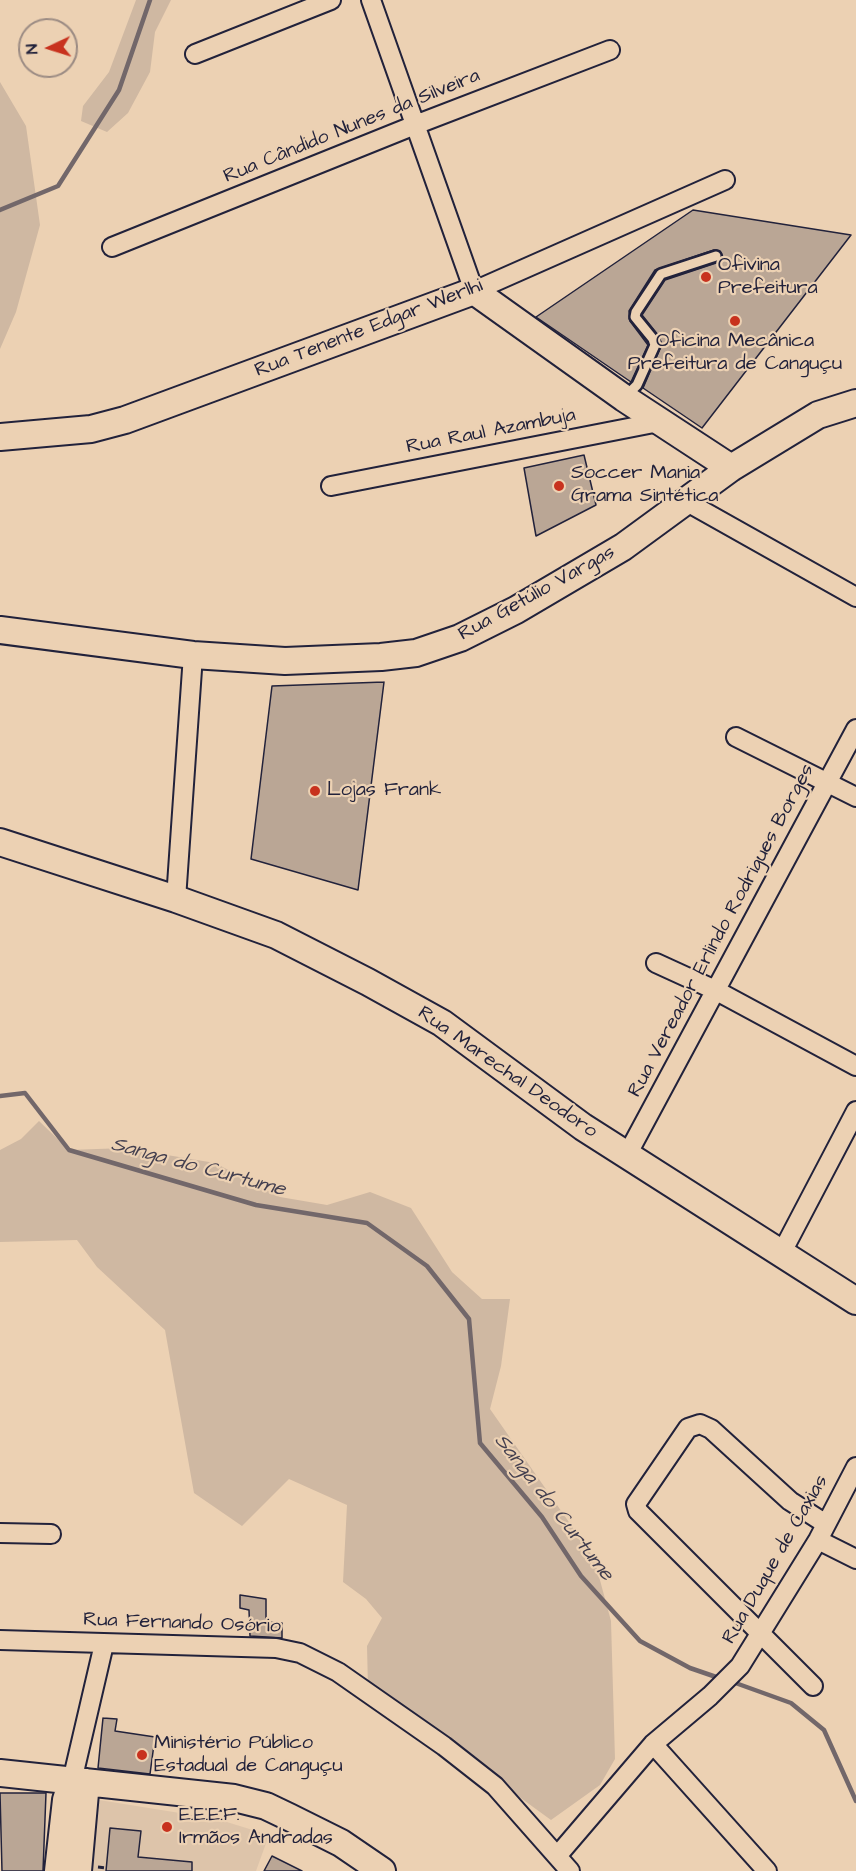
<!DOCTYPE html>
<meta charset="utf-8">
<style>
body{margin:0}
#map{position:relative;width:856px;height:1871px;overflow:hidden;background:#ecd1b3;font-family:"Architects Daughter",sans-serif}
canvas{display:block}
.north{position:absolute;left:18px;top:18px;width:60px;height:60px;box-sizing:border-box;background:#ecd1b3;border:2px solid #9b8b83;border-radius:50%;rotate:266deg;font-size:16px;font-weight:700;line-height:24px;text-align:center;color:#22223b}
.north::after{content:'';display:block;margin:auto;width:21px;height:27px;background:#c8321e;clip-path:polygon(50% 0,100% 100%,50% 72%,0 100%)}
</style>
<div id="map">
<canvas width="856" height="1871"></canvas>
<div class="north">N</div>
</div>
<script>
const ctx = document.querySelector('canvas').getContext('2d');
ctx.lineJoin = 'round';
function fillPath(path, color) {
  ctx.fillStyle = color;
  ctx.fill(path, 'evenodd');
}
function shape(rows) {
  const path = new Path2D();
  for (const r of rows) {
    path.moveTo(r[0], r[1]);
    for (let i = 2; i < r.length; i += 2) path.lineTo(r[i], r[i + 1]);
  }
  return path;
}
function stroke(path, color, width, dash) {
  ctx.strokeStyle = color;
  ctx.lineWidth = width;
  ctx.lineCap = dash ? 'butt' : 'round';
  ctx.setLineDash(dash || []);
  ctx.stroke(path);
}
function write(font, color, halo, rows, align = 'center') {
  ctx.font = font + ' "Architects Daughter",sans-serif';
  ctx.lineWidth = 4.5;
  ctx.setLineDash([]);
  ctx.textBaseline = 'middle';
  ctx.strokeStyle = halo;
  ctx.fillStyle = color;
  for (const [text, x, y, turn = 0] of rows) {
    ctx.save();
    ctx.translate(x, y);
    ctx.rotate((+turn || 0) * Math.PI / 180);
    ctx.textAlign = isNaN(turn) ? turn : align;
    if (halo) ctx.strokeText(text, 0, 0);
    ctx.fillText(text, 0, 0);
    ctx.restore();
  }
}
fillPath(shape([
 [93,1799,217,1819,269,1835,256,1871,87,1871]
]), '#ddc4aa');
fillPath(shape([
 [136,0,171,0,155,32,150,72,128,113,107,132,81,121,83,106,109,72],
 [0,82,26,126,40,225,16,312,0,349],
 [39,1121,69,1150,125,1148,215,1163,280,1197,327,1205,370,1192,411,1208,452,1272,482,1299,510,1299,501,1366,490,1409,594,1558,611,1621,615,1759,600,1785,551,1820,368,1687,367,1646,382,1618,366,1599,343,1582,347,1505,289,1479,242,1526,194,1493,165,1330,97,1267,77,1240,0,1242,0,1150,21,1139]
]), '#cfb8a2');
stroke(shape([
 [0,210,58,186,119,90,150,0],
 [0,1096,25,1093,69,1150,256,1205,367,1223,427,1266,469,1319,480,1443,542,1517,581,1576,640,1641,690,1668,722,1679],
 [730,1681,791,1703,824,1730,856,1801]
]), '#72676a', 4.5);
const building = shape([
 [693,210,851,235,702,428,643,388,662,344,658,335,642,315,665,280,719,262,723,257,720,251,714,250,655,270,629,311,630,321,648,345,631,382,536,317,693,210],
 [584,455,596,505,536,536,524,468,584,455],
 [384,682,358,890,251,859,272,686,384,682],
 [240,1595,266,1599,266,1622,282,1623,282,1638,250,1636,249,1610,240,1608,240,1595],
 [103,1718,117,1719,115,1731,155,1737,150,1774,98,1768,103,1718],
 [0,1793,46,1793,43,1871,2,1871,0,1793],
 [110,1828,141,1831,138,1857,192,1862,192,1871,106,1871,110,1828],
 [272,1856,302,1871,264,1871,272,1856]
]);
fillPath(building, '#baa695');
stroke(building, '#22223b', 1.5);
const lane = shape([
 [625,397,637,385,655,345,653,339,635,317,636,312,661,274,716,256]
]);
const street = shape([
 [371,0,474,291,725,180],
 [195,54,331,0],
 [112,247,415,125,610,50],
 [331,486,659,422],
 [687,502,856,597],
 [736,737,856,797],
 [176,899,193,655],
 [656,963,715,990,856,1066],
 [627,1155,856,729],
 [781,1254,856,1111],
 [0,1533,51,1534],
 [818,1540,856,1559],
 [0,1640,276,1648,300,1653,338,1672,444,1746,495,1786,570,1871],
 [813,1686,638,1511,636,1504,688,1428,700,1424,711,1429,790,1501,826,1524],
 [653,1744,767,1871],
 [72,1781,104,1644],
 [558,1855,653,1744,710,1696,740,1666,818,1540,856,1467]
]);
const secondary = shape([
 [0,437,91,429,125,420,474,291,624,398,731,468],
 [0,630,193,655,285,661,381,657,416,653,460,638,516,610,623,547,731,468,818,415,856,403],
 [0,842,176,899,276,935,368,982,442,1023,583,1127,856,1301],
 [0,1773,234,1798,266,1806,289,1817,341,1843,382,1871],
 [58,1871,66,1800,72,1781],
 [78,1871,86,1782]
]);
stroke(lane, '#22223b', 14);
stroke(street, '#22223b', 22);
stroke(secondary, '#22223b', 30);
stroke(shape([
 [98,1867,106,1868]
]), '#22223b', 3, [6, 4.5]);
stroke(lane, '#ecd1b3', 9);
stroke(street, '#ecd1b3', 18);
stroke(secondary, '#ecd1b3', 26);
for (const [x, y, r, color] of [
 [706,277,6,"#c8321e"],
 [735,321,6,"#c8321e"],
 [559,486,6,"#c8321e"],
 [315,791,6,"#c8321e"],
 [142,1755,6,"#c8321e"],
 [167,1827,6,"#c8321e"]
]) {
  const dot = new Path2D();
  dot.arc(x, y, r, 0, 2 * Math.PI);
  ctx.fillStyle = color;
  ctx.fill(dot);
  stroke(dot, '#ecd1b3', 2);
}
write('20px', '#22223b', '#ecd1b3', [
 ["Rua Cândido Nunes da Silveira",352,127,-22],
 ["Rua Tenente Edgar Werlhi",369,329,-21],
 ["Rua Raul Azambuja",491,432,-11],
 ["Rua Getúlio Vargas",537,594,-29],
 ["Rua Vereador Erlindo Rodrigues Borges",722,931,-62],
 ["Rua Marechal Deodoro",507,1073,35],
 ["Rua Duque de Caxias",776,1560,-60],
 ["Rua Fernando Osório",182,1624,2]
]);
write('20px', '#22223b', '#ecd1b3', [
 ["Ofivina",718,266],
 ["Prefeitura",718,289],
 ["Oficina Mecânica",735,342,"center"],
 ["Prefeitura de Canguçu",735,365,"center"],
 ["Soccer Mania",571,474],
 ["Grama Sintética",571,497],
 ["Lojas Frank",327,791],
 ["Ministério Público",154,1744],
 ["Estadual de Canguçu",154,1767],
 ["E.E.E.F.",179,1816],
 ["Irmãos Andradas",179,1839]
], 'left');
write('italic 21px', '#433f4f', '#ecd1b3', [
 ["Sanga do Curtume",198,1168,15],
 ["Sanga do Curtume",553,1508,52]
]);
</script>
